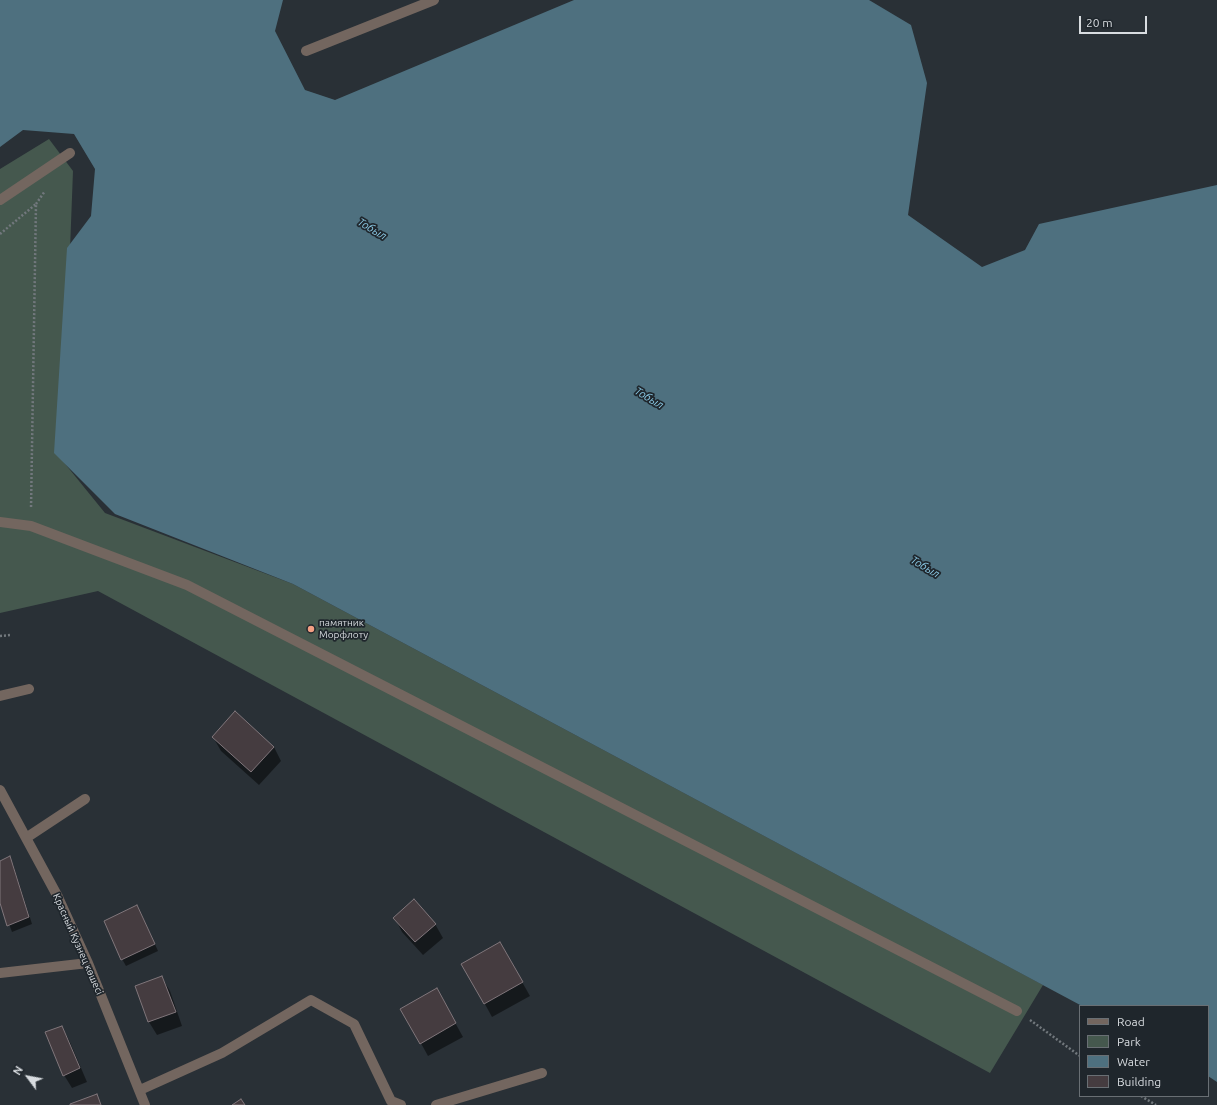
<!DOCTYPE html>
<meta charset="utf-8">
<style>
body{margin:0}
#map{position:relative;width:1217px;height:1105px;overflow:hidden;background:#293036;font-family:Ubuntu,sans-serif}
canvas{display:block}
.legend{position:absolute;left:1079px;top:1005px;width:130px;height:92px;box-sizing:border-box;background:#1f262c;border:1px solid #696f74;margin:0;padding:5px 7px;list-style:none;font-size:12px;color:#d8dce0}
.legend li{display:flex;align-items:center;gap:8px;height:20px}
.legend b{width:20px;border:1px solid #696f74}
.north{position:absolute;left:8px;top:1057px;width:40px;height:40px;-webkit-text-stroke:3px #1f262c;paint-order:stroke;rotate:302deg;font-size:11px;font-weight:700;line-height:16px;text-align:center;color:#d8dce0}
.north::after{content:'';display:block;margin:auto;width:14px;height:18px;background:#d8dce0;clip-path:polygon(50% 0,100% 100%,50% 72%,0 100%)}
.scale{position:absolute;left:1079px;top:16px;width:68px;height:18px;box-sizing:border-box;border:2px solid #d8dce0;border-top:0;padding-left:5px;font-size:12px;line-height:14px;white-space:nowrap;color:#d8dce0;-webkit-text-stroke:3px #1f262c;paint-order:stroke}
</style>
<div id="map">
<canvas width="1217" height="1105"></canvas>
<ul class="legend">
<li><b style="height:5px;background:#73665f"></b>Road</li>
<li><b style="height:11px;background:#45584e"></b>Park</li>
<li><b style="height:11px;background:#4e707f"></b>Water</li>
<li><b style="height:11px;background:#453c40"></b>Building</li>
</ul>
<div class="north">N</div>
<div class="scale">20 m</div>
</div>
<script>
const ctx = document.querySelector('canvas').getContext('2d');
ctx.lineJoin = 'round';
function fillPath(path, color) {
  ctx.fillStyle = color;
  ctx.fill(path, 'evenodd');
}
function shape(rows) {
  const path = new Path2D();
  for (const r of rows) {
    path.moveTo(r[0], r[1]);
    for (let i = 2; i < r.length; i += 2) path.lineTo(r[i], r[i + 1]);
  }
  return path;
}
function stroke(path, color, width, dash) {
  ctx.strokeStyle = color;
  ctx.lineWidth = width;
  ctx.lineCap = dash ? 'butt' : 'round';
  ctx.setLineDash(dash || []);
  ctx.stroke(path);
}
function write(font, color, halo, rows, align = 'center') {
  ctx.font = font + ' Ubuntu,sans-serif';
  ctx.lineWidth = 3.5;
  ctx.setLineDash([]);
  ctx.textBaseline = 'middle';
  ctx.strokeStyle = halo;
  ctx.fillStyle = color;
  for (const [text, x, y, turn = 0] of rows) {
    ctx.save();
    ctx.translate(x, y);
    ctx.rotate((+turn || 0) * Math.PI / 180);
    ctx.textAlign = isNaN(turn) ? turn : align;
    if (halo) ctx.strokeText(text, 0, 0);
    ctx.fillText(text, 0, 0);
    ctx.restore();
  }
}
fillPath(shape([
 [49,139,73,171,62,460,105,513,293,584,1043,985,990,1073,98,591,0,613,0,169]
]), '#45584e');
fillPath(shape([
 [0,0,283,0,275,31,305,90,335,100,574,0,869,0,911,25,927,83,908,215,982,267,1025,250,1039,224,1217,185,1217,1082,1208,1076,1208,1006,1082,1006,293,584,115,514,54,453,67,248,91,216,95,169,74,134,23,130,0,147]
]), '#4e707f');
fillPath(shape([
 [213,737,274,747,281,761,259,785,221,751],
 [9,858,13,864,32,924,12,932,0,900,0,862],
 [141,913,158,951,126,966,122,959],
 [395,918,435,924,443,938,423,955,402,932],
 [500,943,530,996,492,1017,463,964],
 [162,978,170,991,182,1026,157,1035,149,1022],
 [437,990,463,1037,428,1056,402,1009],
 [62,1027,69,1040,87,1082,72,1088,64,1075]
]), '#0007');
const building = shape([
 [235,711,274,747,251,772,212,737,235,711],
 [10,856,29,917,7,926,0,903,0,861,10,856],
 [414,899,436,924,415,942,393,918,414,899],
 [137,905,155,944,121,960,104,921,137,905],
 [500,942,523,982,484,1004,461,964,500,942],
 [162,976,176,1012,148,1022,135,986,162,976],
 [437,988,456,1023,420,1044,400,1009,437,988],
 [62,1026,80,1068,63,1076,45,1032,62,1026],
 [97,1094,101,1105,70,1105,70,1104,97,1094],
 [241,1099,245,1105,232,1105,241,1099]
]);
fillPath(building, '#453c40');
stroke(building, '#80767b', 1);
stroke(shape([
 [36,204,45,191],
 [0,234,36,204,31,509],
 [0,636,11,635],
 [1030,1020,1080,1056],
 [1141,1096,1156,1105]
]), '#72787d', 2.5, [2, 2]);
stroke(shape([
 [306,51,434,0],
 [0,200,70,153],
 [0,522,31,526,187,585,1017,1011],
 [0,696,29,689],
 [0,790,58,897,88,963,145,1105],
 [26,838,85,799],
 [0,973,88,963],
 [140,1090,222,1053,311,1000,354,1024,391,1101,401,1105],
 [436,1105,542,1073]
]), '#73665f', 10);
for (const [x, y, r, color] of [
 [311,629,4,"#f39f83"]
]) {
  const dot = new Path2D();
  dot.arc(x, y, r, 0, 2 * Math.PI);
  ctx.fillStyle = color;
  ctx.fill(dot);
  stroke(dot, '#1f262c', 1.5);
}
write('10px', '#d8dce0', '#1f262c', [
 ["памятник",319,623],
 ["Морфлоту",319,635]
], 'left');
write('10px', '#d8dce0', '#1f262c', [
 ["Красный Кузнец көшесі",78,944,66]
]);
write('italic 11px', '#8ac9e5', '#1f262c', [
 ["Тобыл",372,229,31],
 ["Тобыл",649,398,31],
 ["Тобыл",925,567,31]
]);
</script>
